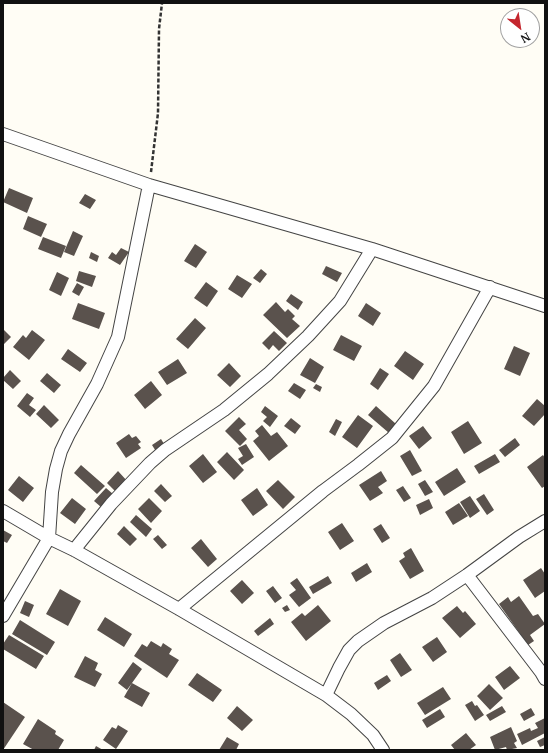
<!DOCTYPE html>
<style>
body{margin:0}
#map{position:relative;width:548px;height:753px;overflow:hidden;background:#fffdf5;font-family:Merriweather,serif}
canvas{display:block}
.frame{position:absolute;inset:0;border:4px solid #111;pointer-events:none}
.north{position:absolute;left:500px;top:8px;width:40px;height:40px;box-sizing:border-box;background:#fff;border:1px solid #a0a0a0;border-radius:50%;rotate:150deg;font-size:11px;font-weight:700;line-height:16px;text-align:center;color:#111}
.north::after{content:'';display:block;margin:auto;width:14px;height:18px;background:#c4262e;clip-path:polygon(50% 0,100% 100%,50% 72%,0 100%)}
</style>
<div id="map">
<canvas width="548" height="753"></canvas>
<div class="frame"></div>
<div class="north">N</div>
</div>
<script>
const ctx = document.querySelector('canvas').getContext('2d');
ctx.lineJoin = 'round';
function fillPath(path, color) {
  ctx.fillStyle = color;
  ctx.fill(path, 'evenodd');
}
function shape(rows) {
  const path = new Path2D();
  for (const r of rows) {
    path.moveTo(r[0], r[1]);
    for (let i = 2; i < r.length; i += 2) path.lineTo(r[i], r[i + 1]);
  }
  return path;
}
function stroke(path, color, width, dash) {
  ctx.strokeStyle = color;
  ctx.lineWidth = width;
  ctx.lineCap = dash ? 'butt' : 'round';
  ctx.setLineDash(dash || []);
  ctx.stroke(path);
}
fillPath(shape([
 [9,188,33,198,27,213,3,202],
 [85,194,96,200,90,209,79,203],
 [28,216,47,224,41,237,23,229],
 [73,231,83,236,74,256,64,252],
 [43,237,66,246,61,258,38,249],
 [195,244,207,252,196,268,184,261],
 [121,248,129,252,120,265,108,258,112,252,116,255],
 [91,252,99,256,97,262,89,258],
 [326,266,342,273,337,282,322,274],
 [261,269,267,274,260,283,253,278],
 [79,271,96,276,92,287,76,281],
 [57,272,69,278,61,296,49,290],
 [237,275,252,284,242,298,228,289],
 [206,282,218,291,207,307,194,298],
 [77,283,84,287,79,296,72,292],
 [291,294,303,302,298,310,286,301],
 [276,302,285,312,288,309,295,316,292,319,300,326,287,338,263,315],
 [78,303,105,313,99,329,72,319],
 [366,303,381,313,373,326,358,316],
 [195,318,206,328,188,349,176,339],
 [3,329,11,337,4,344,3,343],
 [32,330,45,340,29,360,13,347,23,335,26,338],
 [274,331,287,343,279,351,273,345,269,350,262,343],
 [341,335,362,346,354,361,333,350],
 [514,346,530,353,520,376,504,369],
 [68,349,87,363,80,372,61,359],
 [405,351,424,364,413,380,394,366],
 [310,358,324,367,315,383,300,375],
 [178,359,187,373,167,385,158,372],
 [229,363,241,376,230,387,217,375],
 [380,368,389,374,378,390,370,384],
 [10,370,21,381,13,389,3,380,3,378],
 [47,373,61,385,54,393,40,381],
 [151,381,162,395,145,409,134,395],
 [294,383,306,390,300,399,288,391],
 [316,384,322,387,320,392,313,388],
 [27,393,34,398,29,405,36,410,30,417,17,406],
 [537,399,545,406,545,414,534,426,522,416],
 [44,405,59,420,51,428,36,414],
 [265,406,278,416,270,427,263,421,267,417,261,412],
 [376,406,396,424,389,433,368,415],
 [358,415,373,426,357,448,342,437],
 [239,417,246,424,239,430,247,439,240,446,225,431],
 [291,418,301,426,295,434,284,426],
 [336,419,342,422,335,436,329,432],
 [468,421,482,443,464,454,451,432],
 [262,425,271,436,277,432,288,446,269,461,253,441,259,436,255,431],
 [423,426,432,438,419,449,409,436],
 [129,434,132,438,136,436,141,442,138,444,141,448,126,458,116,443],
 [515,438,520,445,505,457,499,450],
 [161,439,166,447,157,453,152,445],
 [246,444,254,457,242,465,238,459,243,456,238,448],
 [410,450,422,471,412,476,400,456],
 [227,452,244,470,234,480,217,462],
 [203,454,217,472,203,483,189,466],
 [495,454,500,462,479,474,474,466],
 [543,455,545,458,545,486,542,488,527,467],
 [81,465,105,486,97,494,74,473],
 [457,468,466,482,444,496,435,482],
 [118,471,128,482,117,493,107,483],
 [381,471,387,481,378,487,383,493,370,501,359,485],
 [19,476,34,488,23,502,8,490],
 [278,480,295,497,283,509,266,491],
 [425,480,433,492,425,496,418,484],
 [161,484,172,496,165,502,154,491],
 [403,486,411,498,404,502,396,490],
 [106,488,113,494,101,507,94,501],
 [257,488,268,505,253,516,241,500],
 [484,494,494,510,487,515,476,499],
 [470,496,480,511,470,518,460,502],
 [72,498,86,509,75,524,60,513],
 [149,498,162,511,151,523,138,509],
 [429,499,433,508,420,515,416,505],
 [459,503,468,516,453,525,445,512],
 [136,515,152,529,146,537,130,522],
 [342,523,354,541,340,550,328,532],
 [381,524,390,538,382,543,373,529],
 [124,526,137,539,130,546,117,534],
 [3,530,12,535,7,543,3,541],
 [158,535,167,545,162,549,153,539],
 [201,539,217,559,208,567,191,548],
 [411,548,424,571,410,579,399,561,405,557,403,553],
 [367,563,372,572,356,582,351,573],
 [541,568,545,574,545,591,535,598,523,580],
 [328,576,332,583,313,594,309,587],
 [297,578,311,598,299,607,289,595,296,590,290,583],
 [242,580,254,593,242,604,230,591],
 [273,586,282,598,275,603,266,591],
 [60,589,81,601,68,626,46,614],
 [519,596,533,616,538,614,545,624,530,635,534,641,528,645,499,604,508,597,511,602],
 [25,601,34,605,29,617,20,613],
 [287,605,290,610,285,612,282,608],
 [318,605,331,621,306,641,291,622,302,613,305,616],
 [457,606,463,613,465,611,476,624,460,638,442,618],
 [105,617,132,634,124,647,97,630],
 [270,618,274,624,258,636,254,631],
 [20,620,55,642,47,655,12,634],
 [9,635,44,656,36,669,3,649,3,644],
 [437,637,447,652,433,662,422,647],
 [151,641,161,647,163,643,172,649,169,654,179,660,167,678,134,656,142,644,147,647],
 [400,653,412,670,401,677,390,660],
 [85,656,98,663,95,670,102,674,95,687,74,677],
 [133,662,142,669,127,690,118,683],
 [510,666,520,678,504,690,495,677],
 [197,673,222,690,213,702,188,685],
 [387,675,391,681,378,690,374,683],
 [132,683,150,693,142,707,124,697],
 [489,684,503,698,490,710,477,696],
 [443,687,451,699,425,715,417,703],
 [472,701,475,706,477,705,484,715,475,721,465,705],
 [3,702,25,717,3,750],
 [237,706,253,720,242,731,227,718],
 [502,706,506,712,490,721,486,715],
 [531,708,535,715,524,721,520,714],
 [440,709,445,717,427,728,422,720],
 [545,718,545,733,522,745,517,734,530,728,531,731,538,728,535,723],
 [38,719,56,731,55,734,64,740,58,750,34,750,23,744],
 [118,725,128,731,116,749,103,740,112,727,116,729],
 [511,727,517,741,514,743,517,748,507,750,506,747,495,750,490,737],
 [466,733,476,745,469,750,455,750,451,745],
 [227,737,239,744,236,750,219,750],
 [545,737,545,745,540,747,537,741],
 [96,746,103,750,94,750]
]), '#5a524d');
const street = shape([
 [3,134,149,185,372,249,545,306],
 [3,511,49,538,74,550,179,609,326,695,351,714,373,735,383,750],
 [74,550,111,504,150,463,165,450,224,410,268,374,308,336,340,301,372,249],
 [467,575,541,672,545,679],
 [179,609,323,491,358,465,392,438,434,386,490,287],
 [3,616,49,538,52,492,56,469,61,451,69,434,97,384,118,337,149,185],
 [326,695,339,668,349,650,358,641,384,623,432,598,467,575,519,537,545,521]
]);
stroke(street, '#444', 14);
stroke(shape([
 [151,172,158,113,159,29,162,3]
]), '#333', 2.5, [4, 2]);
stroke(street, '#fff', 12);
</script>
